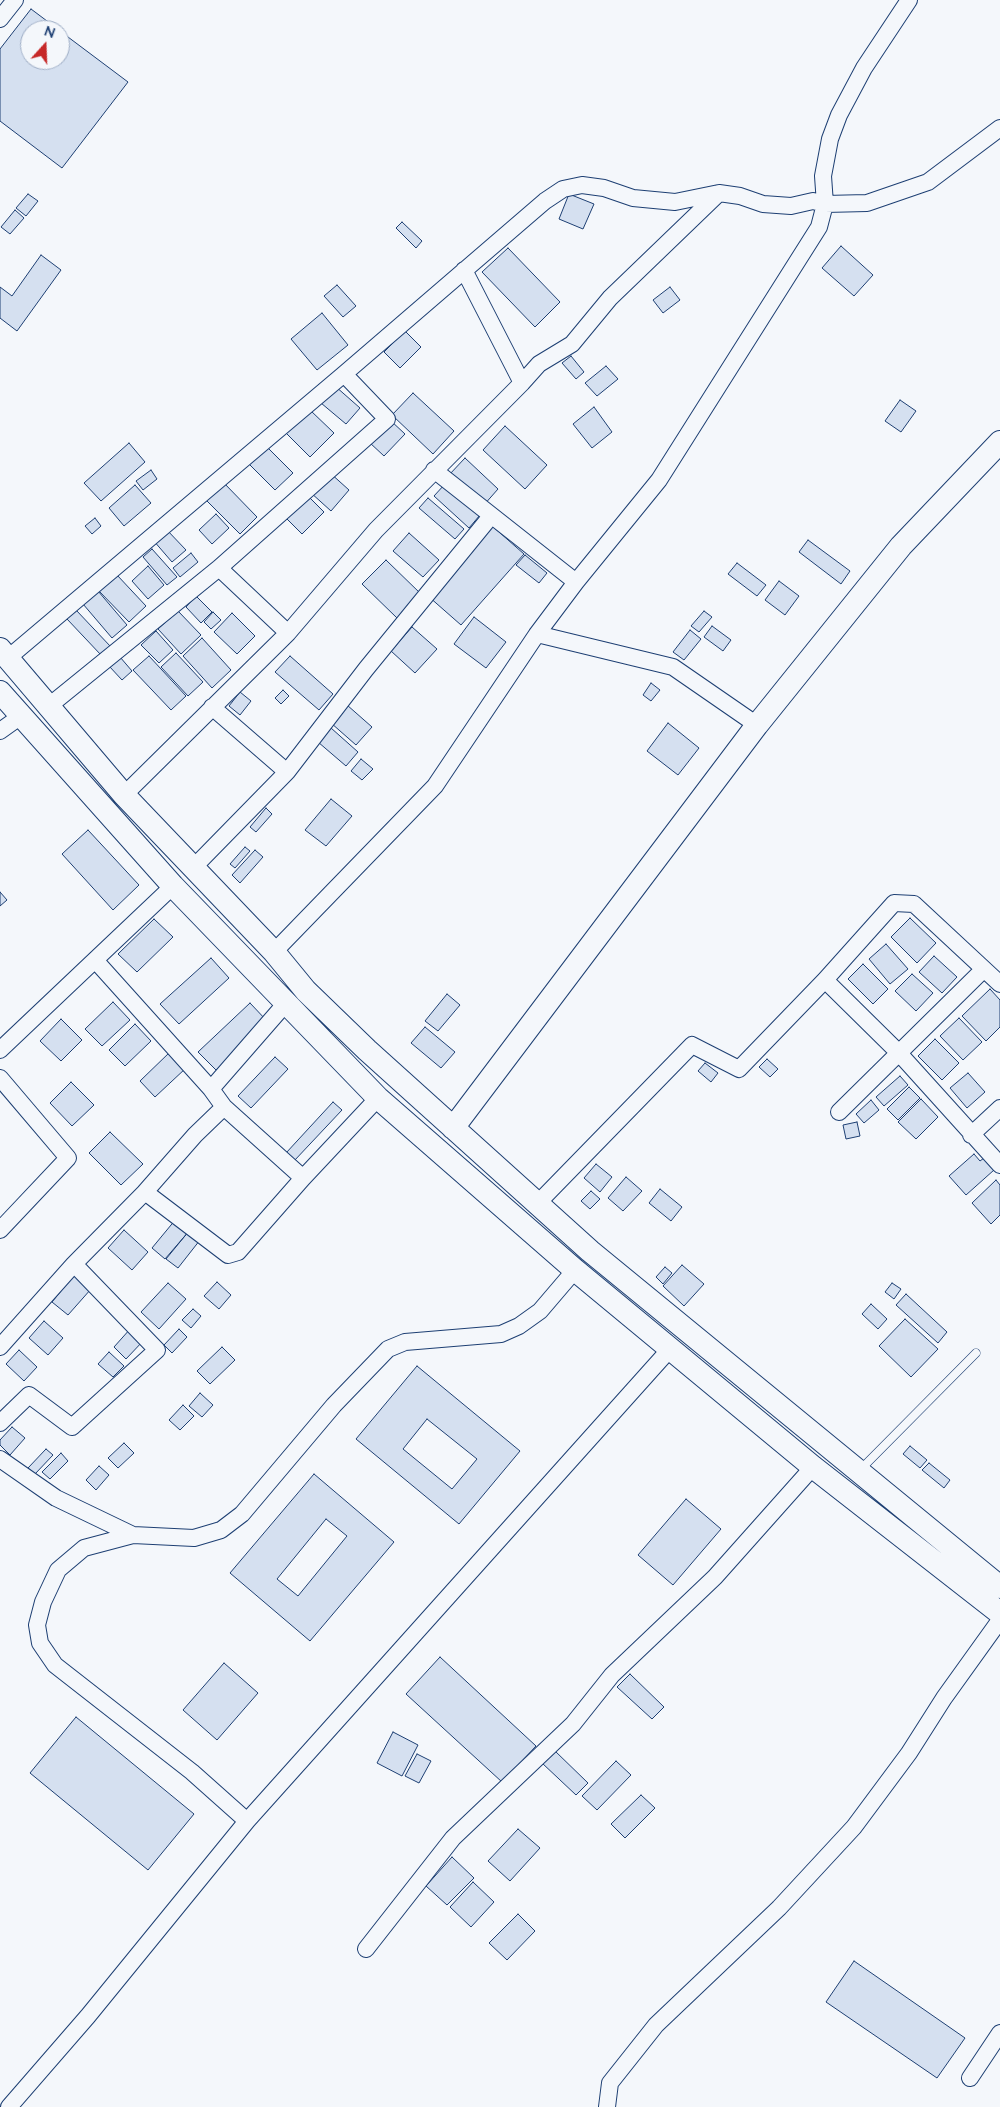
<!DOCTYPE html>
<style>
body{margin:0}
#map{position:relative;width:1000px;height:2107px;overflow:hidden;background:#f4f7fb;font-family:Mulish,sans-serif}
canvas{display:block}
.north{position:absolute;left:20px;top:20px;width:50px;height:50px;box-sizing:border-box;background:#f4f7fb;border:1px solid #9eadc5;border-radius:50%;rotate:20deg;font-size:14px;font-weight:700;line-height:20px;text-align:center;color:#1d3f73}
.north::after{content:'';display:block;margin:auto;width:18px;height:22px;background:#c62828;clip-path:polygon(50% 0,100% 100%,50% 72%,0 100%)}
</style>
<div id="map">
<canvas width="1000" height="2107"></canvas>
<div class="north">N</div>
</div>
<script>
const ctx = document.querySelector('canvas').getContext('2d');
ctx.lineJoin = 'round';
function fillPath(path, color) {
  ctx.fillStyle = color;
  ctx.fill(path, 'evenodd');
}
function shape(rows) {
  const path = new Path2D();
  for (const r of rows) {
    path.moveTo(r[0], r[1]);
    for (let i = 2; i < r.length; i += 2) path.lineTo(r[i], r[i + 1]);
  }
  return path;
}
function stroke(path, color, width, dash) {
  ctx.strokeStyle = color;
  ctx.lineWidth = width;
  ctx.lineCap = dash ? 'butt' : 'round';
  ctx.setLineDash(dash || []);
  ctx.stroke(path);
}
const building = shape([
 [31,9,59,30,30,30,30,60,60,60,60,31,128,82,62,168,0,121,0,49,31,9],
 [28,194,38,201,26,216,16,208,28,194],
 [569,194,594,204,583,229,559,219,569,194],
 [15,210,24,218,10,234,1,227,15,210],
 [402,222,422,241,416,248,396,228,402,222],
 [841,246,873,275,854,296,822,268,841,246],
 [508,248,560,302,535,327,482,272,508,248],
 [41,255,61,270,17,331,0,318,0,287,12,296,41,255],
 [337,285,356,306,343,317,324,296,337,285],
 [670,287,680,300,663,313,653,300,670,287],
 [322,313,348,345,317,370,291,339,322,313],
 [405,331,421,347,400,368,384,352,405,331],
 [571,356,584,372,576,379,562,363,571,356],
 [606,366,618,379,597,396,585,383,606,366],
 [335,386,360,408,346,424,321,403,335,386],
 [413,393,454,431,433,454,392,415,413,393],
 [900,400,916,411,901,432,885,421,900,400],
 [594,407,612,432,592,448,573,424,594,407],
 [310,410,334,433,310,457,286,433,310,410],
 [390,420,405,434,384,456,369,442,390,420],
 [505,426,547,465,525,489,483,450,505,426],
 [129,443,145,462,101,501,84,483,129,443],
 [264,444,293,473,275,490,247,462,264,444],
 [465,458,498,489,483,506,449,475,465,458],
 [151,470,157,479,143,490,136,481,151,470],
 [329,472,349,490,331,511,310,492,329,472],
 [222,481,257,517,240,534,204,498,222,481],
 [445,484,480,515,469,528,434,496,445,484],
 [135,485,151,503,124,526,109,508,135,485],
 [308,496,324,512,302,534,285,517,308,496],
 [428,498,464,529,455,539,419,508,428,498],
 [216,514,229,528,212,544,199,530,216,514],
 [95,518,101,526,92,534,85,526,95,518],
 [491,525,524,554,461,625,428,596,491,525],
 [166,529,186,550,172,562,153,540,166,529],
 [409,533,439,560,423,577,393,551,409,533],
 [808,540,850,571,841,584,799,552,808,540],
 [152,549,177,577,167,585,143,557,152,549],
 [191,553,198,562,180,577,173,568,191,553],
 [525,555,547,573,539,583,516,565,525,555],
 [386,560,421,594,397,618,362,584,386,560],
 [737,563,766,585,757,596,728,574,737,563],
 [148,566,164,585,148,599,132,581,148,566],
 [117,575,146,606,129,622,99,591,117,575],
 [779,581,799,596,785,615,765,600,779,581],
 [98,591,127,625,112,638,83,604,98,591],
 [196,596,212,612,201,623,186,607,196,596],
 [76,610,111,647,101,655,67,619,76,610],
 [178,611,201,635,181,654,158,629,178,611],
 [704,611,712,617,699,632,691,626,704,611],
 [213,612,221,620,211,629,204,622,213,612],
 [232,613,255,636,237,654,214,632,232,613],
 [474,617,506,642,486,668,454,644,474,617],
 [712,626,731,640,723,651,704,637,712,626],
 [412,627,437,649,415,673,391,651,412,627],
 [690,630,701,639,684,660,673,652,690,630],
 [156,631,173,650,159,663,141,645,156,631],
 [202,638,231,670,212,688,183,656,202,638],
 [176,653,203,682,188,696,161,667,176,653],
 [149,656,186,696,171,710,133,670,149,656],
 [290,656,333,694,319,710,275,672,290,656],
 [120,657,132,671,122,680,109,666,120,657],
 [651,683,660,690,651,701,643,695,651,683],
 [283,690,289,696,281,704,275,698,283,690],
 [240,692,251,701,240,715,229,706,240,692],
 [347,705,372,727,356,745,331,723,347,705],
 [668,723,699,748,678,775,647,751,668,723],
 [331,728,358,752,346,766,318,742,331,728],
 [361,759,373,769,362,780,351,771,361,759],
 [331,799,352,816,326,846,305,830,331,799],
 [266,808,272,814,256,832,250,827,266,808],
 [88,830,139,885,113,910,62,854,88,830],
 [245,847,250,851,235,868,230,864,245,847],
 [255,850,263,857,240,883,232,875,255,850],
 [0,892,7,900,0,906,0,892],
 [910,918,936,943,917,963,891,937,910,918],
 [154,919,173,937,137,972,118,954,154,919],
 [886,944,908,969,890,984,869,959,886,944],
 [934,956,957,977,942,993,919,972,934,956],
 [211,958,229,978,179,1024,160,1004,211,958],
 [863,964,888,989,873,1004,848,979,863,964],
 [912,974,933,993,916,1011,895,991,912,974],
 [990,989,1000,1000,1000,1027,986,1041,962,1016,990,989],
 [447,994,460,1005,438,1031,425,1021,447,994],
 [113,1002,130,1020,102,1046,85,1029,113,1002],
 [250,1003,267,1021,216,1070,198,1052,250,1003],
 [959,1018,982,1042,963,1060,940,1036,959,1018],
 [61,1019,82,1040,61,1061,40,1041,61,1019],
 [135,1024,151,1041,125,1066,109,1050,135,1024],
 [425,1027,455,1052,441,1068,411,1043,425,1027],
 [935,1039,959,1063,942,1080,918,1056,935,1039],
 [170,1052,186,1068,155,1097,140,1081,170,1052],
 [275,1057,288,1069,251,1108,238,1096,275,1057],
 [767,1059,778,1069,770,1077,759,1067,767,1059],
 [705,1063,718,1073,711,1082,698,1071,705,1063],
 [968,1073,985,1092,967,1108,950,1088,968,1073],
 [900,1076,908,1085,884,1106,876,1097,900,1076],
 [71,1082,94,1105,72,1126,50,1103,71,1082],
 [909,1087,920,1098,898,1120,887,1109,909,1087],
 [921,1099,938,1117,916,1139,898,1122,921,1099],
 [871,1100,879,1110,864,1123,856,1114,871,1100],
 [333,1102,342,1110,294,1161,286,1153,333,1102],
 [857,1122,860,1136,846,1139,843,1125,857,1122],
 [110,1132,143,1164,121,1185,89,1153,110,1132],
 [974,1154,980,1161,984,1158,994,1170,966,1195,949,1176,974,1154],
 [596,1164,612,1177,600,1192,584,1178,596,1164],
 [626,1177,642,1191,623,1211,608,1198,626,1177],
 [996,1180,1000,1185,1000,1215,991,1224,972,1203,996,1180],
 [660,1189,682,1207,671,1221,649,1203,660,1189],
 [591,1191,600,1199,590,1209,581,1201,591,1191],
 [176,1219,190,1230,165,1259,152,1248,176,1219],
 [124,1230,148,1252,132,1270,108,1248,124,1230],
 [189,1231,200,1240,178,1268,166,1259,189,1231],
 [682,1265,704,1284,684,1306,663,1286,682,1265],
 [665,1267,672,1273,663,1284,656,1277,665,1267],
 [74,1275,91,1289,68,1315,52,1302,74,1275],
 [217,1282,231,1295,219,1309,204,1296,217,1282],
 [168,1283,186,1299,159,1329,141,1312,168,1283],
 [892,1283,901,1289,894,1299,885,1292,892,1283],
 [906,1294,947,1332,938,1343,896,1305,906,1294],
 [871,1304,887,1319,878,1329,862,1314,871,1304],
 [193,1309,201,1316,191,1328,182,1320,193,1309],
 [905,1319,938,1349,911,1377,879,1346,905,1319],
 [44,1321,63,1338,48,1355,29,1338,44,1321],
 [131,1328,144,1340,126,1359,114,1347,131,1328],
 [179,1329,187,1337,172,1353,164,1345,179,1329],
 [222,1347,235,1360,210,1384,197,1371,222,1347],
 [19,1350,37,1367,24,1381,6,1364,19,1350],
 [109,1352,124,1366,113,1377,98,1364,109,1352],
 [417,1366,520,1451,459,1524,356,1439,417,1366],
 [427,1419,477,1459,452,1489,403,1449,427,1419],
 [200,1393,213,1405,202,1417,189,1406,200,1393],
 [183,1405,194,1416,180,1430,169,1420,183,1405],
 [12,1427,25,1438,10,1455,0,1445,0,1440,12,1427],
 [124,1443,134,1453,118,1468,108,1458,124,1443],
 [910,1446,927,1460,920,1468,903,1454,910,1446],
 [46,1449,53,1455,35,1474,28,1468,46,1449],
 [61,1453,68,1461,50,1479,42,1472,61,1453],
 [929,1463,950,1480,944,1488,922,1470,929,1463],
 [99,1466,109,1475,96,1490,86,1480,99,1466],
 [314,1474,394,1542,310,1641,230,1573,314,1474],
 [326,1519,347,1536,298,1596,277,1579,326,1519],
 [686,1499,721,1529,673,1585,638,1555,686,1499],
 [440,1657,536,1746,502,1782,406,1694,440,1657],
 [224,1663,258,1693,217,1740,183,1710,224,1663],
 [630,1674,664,1707,652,1719,617,1687,630,1674],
 [76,1717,194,1814,148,1870,30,1773,76,1717],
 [393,1732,418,1745,402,1776,377,1763,393,1732],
 [554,1750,588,1783,576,1795,542,1763,554,1750],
 [417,1754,431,1761,419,1783,405,1776,417,1754],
 [616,1761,631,1775,597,1810,582,1796,616,1761],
 [641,1795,655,1808,625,1838,611,1824,641,1795],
 [518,1829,540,1848,510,1881,488,1861,518,1829],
 [452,1857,474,1878,447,1905,426,1886,452,1857],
 [473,1882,494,1902,471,1927,450,1907,473,1882],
 [518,1914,535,1931,507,1960,489,1943,518,1914],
 [854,1961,965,2038,937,2078,826,2002,854,1961]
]);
fillPath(building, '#d5e0f0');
stroke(building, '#1d3f73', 1);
const lane = shape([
 [861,1469,976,1353]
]);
const street = shape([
 [0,19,15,0],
 [522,383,539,364,572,344,610,298,719,193],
 [219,568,288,633],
 [576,582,659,480,819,227,825,204,823,176,830,139,839,115,864,68,909,0],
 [537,634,673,667,757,725],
 [8,658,344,374,545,201,563,189,582,185,604,188,633,198,675,202,719,193,740,196,763,204,791,206,813,201,825,204,867,203,928,182,1000,128],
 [49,706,219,568,387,419,344,374],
 [0,731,21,716],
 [287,772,366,669,491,516],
 [124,795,288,633,376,530,522,383,464,270],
 [194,867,287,772,212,707],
 [274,952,435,786,537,634,576,582,434,470],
 [95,960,211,1089,224,1107,303,1178],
 [825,980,898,1052,1000,1165],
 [0,1050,173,886],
 [0,1078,68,1158,0,1230],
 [211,1089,286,1003],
 [224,1107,195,1135,145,1192,228,1255,238,1252,303,1178,378,1098],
 [839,1112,984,969],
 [971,1135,1000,1108],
 [537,1204,692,1045,739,1069,825,980,894,903,914,904,1000,984],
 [0,1347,74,1264],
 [0,1423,29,1395,72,1427,157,1350,74,1264,145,1192],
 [0,1459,56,1498,133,1535],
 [247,1821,670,1349],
 [366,1949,453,1838,573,1724,612,1675,715,1577,813,1467],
 [970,2078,1000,2033],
 [9,2107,88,2016,247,1821,192,1772,55,1665,40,1643,37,1625,43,1602,58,1570,84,1548,133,1535,194,1538,221,1530,242,1514,334,1405,388,1349,405,1342,501,1334,519,1326,540,1311,575,1270],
 [607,2107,610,2083,656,2025,779,1908,854,1827,909,1753,944,1698,1000,1620]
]);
const secondary = shape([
 [0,649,124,795,274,952,306,991,367,1050,590,1251,1000,1587],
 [0,692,173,886,378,1098,575,1270,813,1467,1000,1613],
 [453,1128,757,725,901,546,1000,442]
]);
stroke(lane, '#1d3f73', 9);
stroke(street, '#1d3f73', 18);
stroke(secondary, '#1d3f73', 24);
stroke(lane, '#f4f7fb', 8);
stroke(street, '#f4f7fb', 16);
stroke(secondary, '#f4f7fb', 22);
</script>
